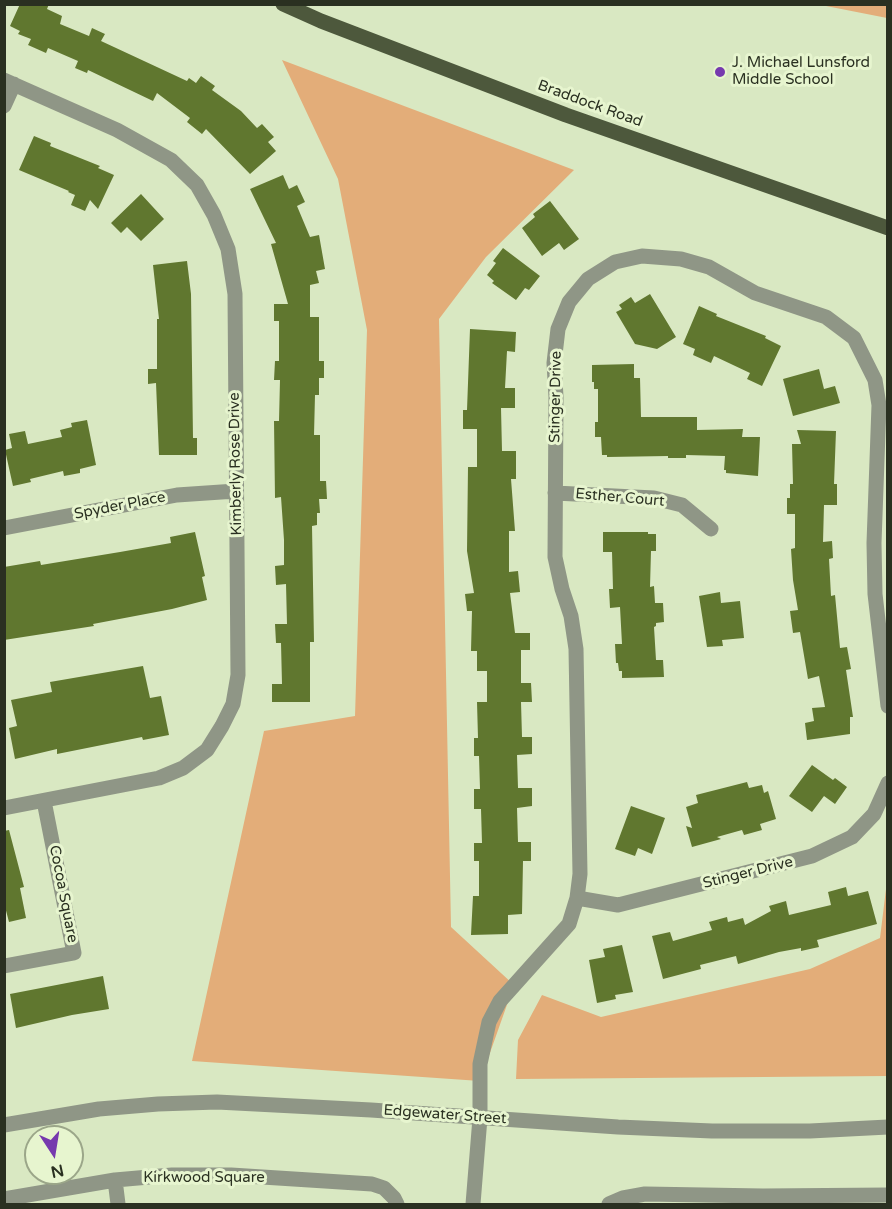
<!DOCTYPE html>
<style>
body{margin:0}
#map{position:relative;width:892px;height:1209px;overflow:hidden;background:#d9e8c2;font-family:"Varela Round",sans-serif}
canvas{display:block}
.frame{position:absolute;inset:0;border:6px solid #2a3021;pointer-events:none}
.north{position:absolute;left:24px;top:1125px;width:60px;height:60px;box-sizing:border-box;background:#e7f5cf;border:2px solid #9ba689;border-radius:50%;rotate:168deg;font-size:16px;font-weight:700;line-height:24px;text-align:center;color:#2a3021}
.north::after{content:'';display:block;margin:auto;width:21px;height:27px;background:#7639ae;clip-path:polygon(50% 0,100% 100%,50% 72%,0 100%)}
</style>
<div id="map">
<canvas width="892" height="1209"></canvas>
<div class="frame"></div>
<div class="north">N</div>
</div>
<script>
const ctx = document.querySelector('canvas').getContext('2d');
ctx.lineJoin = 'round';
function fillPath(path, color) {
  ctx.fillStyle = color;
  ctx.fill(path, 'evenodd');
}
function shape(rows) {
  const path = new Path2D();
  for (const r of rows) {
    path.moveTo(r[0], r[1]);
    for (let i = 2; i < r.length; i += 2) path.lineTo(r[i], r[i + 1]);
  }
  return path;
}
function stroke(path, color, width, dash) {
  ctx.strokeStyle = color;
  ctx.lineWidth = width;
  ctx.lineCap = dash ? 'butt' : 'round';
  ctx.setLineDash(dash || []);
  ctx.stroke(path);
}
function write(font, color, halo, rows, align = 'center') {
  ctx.font = font + ' "Varela Round",sans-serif';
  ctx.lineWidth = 6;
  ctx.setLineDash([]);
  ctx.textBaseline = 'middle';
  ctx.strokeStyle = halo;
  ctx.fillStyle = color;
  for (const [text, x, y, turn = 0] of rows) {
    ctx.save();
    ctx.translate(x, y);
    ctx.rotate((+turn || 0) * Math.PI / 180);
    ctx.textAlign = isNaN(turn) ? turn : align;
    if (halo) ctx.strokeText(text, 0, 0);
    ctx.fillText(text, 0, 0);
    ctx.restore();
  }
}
fillPath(shape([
 [821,5,887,5,887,18],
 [282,60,574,170,486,257,439,319,451,927,514,985,480,1081,192,1061,264,731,355,716,367,330,338,179],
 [887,881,887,1076,516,1079,518,1040,542,995,601,1017,810,969,880,938]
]), '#e3ad79');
fillPath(shape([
 [20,4,49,4,47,9,62,16,60,24,89,36,92,28,105,34,101,41,187,81,189,78,196,83,201,76,215,86,212,90,241,111,257,128,262,124,274,137,268,142,276,151,250,174,206,129,202,134,187,122,190,118,157,93,153,101,88,70,87,73,75,68,78,61,48,48,46,53,28,45,31,39,18,34,20,31,10,26],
 [34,136,51,143,50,146,100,166,98,168,114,175,98,209,90,200,85,211,71,205,75,195,68,192,69,191,19,170],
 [283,175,289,189,297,185,305,202,297,206,310,237,319,235,325,269,316,271,319,283,310,285,310,317,319,317,319,361,324,361,324,378,319,378,319,395,315,395,314,435,320,435,320,481,326,481,327,499,319,499,320,513,317,513,317,525,312,526,314,642,310,642,310,702,272,702,272,684,282,684,281,643,276,643,275,624,287,624,286,584,276,585,275,566,284,565,284,540,281,497,275,498,274,421,279,421,280,380,274,380,275,361,279,361,279,321,274,321,274,304,288,304,271,244,276,243,250,189],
 [141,194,164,219,141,241,127,227,121,233,111,223],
 [550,201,579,239,564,250,559,243,542,256,522,228,535,217,533,214],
 [503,248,540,276,529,290,525,288,516,300,492,283,494,281,487,275,496,263,493,261],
 [187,261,191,294,193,438,197,438,197,455,159,455,156,383,148,384,148,369,157,369,157,319,159,319,153,265],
 [650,294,676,337,657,349,635,344,616,312,622,309,619,305,631,297,635,303],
 [699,306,717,314,716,316,766,336,765,338,781,346,762,386,747,379,750,373,714,356,711,363,693,355,695,349,683,344],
 [470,329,516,332,515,352,507,351,505,388,515,388,515,408,501,408,502,451,516,451,516,479,511,479,515,531,509,531,509,572,518,571,520,592,510,593,515,633,530,633,530,650,521,650,521,683,531,683,532,702,521,702,522,737,532,737,532,754,517,755,518,788,532,788,532,806,517,808,518,842,531,842,531,861,523,861,522,914,508,915,508,934,471,935,473,896,479,896,479,861,474,861,474,843,482,843,481,809,474,809,474,789,480,789,479,756,474,756,474,738,478,738,477,702,487,702,487,671,477,671,477,651,471,651,472,611,467,611,465,594,474,593,467,551,468,467,477,467,477,429,463,429,463,410,467,410],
 [634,364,634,378,640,378,641,417,697,417,697,430,743,429,742,437,760,437,758,476,726,473,726,470,724,470,725,456,686,455,686,458,668,458,668,456,607,457,607,455,602,455,601,437,595,437,595,422,598,422,598,389,594,389,594,382,592,382,592,365],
 [819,369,824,389,835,386,840,403,793,416,783,379],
 [87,420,96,465,80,469,80,473,64,476,63,471,30,479,31,482,13,486,5,450,12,448,9,434,25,431,28,444,62,437,60,430,72,427,71,423],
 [797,430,836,431,834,484,837,484,837,505,824,505,823,542,832,541,833,558,829,559,831,596,835,595,840,648,847,647,851,669,846,670,853,717,850,717,850,734,807,740,805,723,814,721,812,708,825,707,819,676,808,679,800,632,793,633,790,611,798,610,793,580,791,549,795,548,795,514,787,514,787,498,790,498,790,484,793,484,792,444,801,444],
 [195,532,205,576,202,577,207,600,172,609,93,624,94,626,4,640,4,567,40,561,41,565,120,552,171,543,170,537],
 [603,532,648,532,648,534,656,534,656,551,651,551,650,587,654,586,655,603,663,603,664,622,656,623,656,626,654,627,656,660,663,660,664,677,622,678,622,671,619,671,618,663,616,663,615,644,622,644,620,607,610,608,609,589,613,589,612,552,603,552],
 [720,592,721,603,740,601,744,638,722,640,723,646,707,647,699,596],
 [143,666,150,698,161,696,169,735,143,740,142,737,57,754,57,749,15,759,9,728,17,726,11,700,52,692,50,682],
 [812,765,833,780,835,778,847,787,835,804,824,796,812,812,789,796],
 [747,782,749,788,762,785,764,793,768,791,776,819,760,824,762,830,744,835,742,830,717,837,721,839,692,847,686,826,692,828,686,807,698,803,696,795],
 [631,806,665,818,652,854,638,848,635,856,615,849],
 [9,830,24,887,20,888,26,918,9,922,4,903,4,831],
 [846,887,848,896,868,891,877,924,817,940,819,947,801,951,801,948,779,952,738,964,736,956,700,965,701,969,663,979,652,936,670,932,673,941,712,930,709,922,727,917,728,922,743,918,745,925,771,911,769,906,786,901,789,915,831,905,828,892],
 [622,945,633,992,615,995,616,999,597,1003,589,960,605,957,603,949],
 [103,976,109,1009,72,1015,16,1028,10,994]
]), '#60772f');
stroke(shape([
 [4,80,117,130,171,160,197,185,214,215,228,249,235,294,238,675,233,704,222,726,207,750,183,768,159,778,4,808],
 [4,106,14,84],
 [555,493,654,498,682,505,711,529],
 [4,528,177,495,236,491],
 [577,898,618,905,812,856,852,837,874,814,888,783],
 [4,966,74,953,44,801],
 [4,1125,99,1109,158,1104,217,1102,371,1110,618,1127,712,1131,810,1131,888,1127],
 [115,1180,118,1204],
 [4,1199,115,1180,172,1175,231,1175,372,1184,384,1188,394,1198,397,1204],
 [473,1204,480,1118,480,1064,489,1022,500,1001,569,924,577,898,580,874,576,649,571,616,562,589,555,557,556,397,554,363,558,329,569,302,588,279,615,262,642,256,681,259,709,267,755,293,826,317,854,338,875,380,879,405,874,543,875,594,888,706],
 [609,1204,623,1198,645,1194,763,1196,888,1195]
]), '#8f9686', 15);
stroke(shape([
 [283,4,321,21,566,115,888,228]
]), '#4d583c', 15);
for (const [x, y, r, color] of [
 [720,72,6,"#7639ae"]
]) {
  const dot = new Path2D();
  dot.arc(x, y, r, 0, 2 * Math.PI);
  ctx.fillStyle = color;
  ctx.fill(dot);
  stroke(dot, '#e7f5cf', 2);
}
write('15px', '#2a3021', '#e7f5cf', [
 ["J. Michael Lunsford",732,63],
 ["Middle School",732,80]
], 'left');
write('15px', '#2a3021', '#e7f5cf', [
 ["Braddock Road",590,104,20],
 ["Stinger Drive",556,397,-89],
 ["Kimberly Rose Drive",236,464,-91],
 ["Esther Court",620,498,5],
 ["Spyder Place",120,506,-11],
 ["Stinger Drive",748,873,-14],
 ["Cocoa Square",63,894,79],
 ["Edgewater Street",445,1115,4],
 ["Kirkwood Square",204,1178]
]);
</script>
